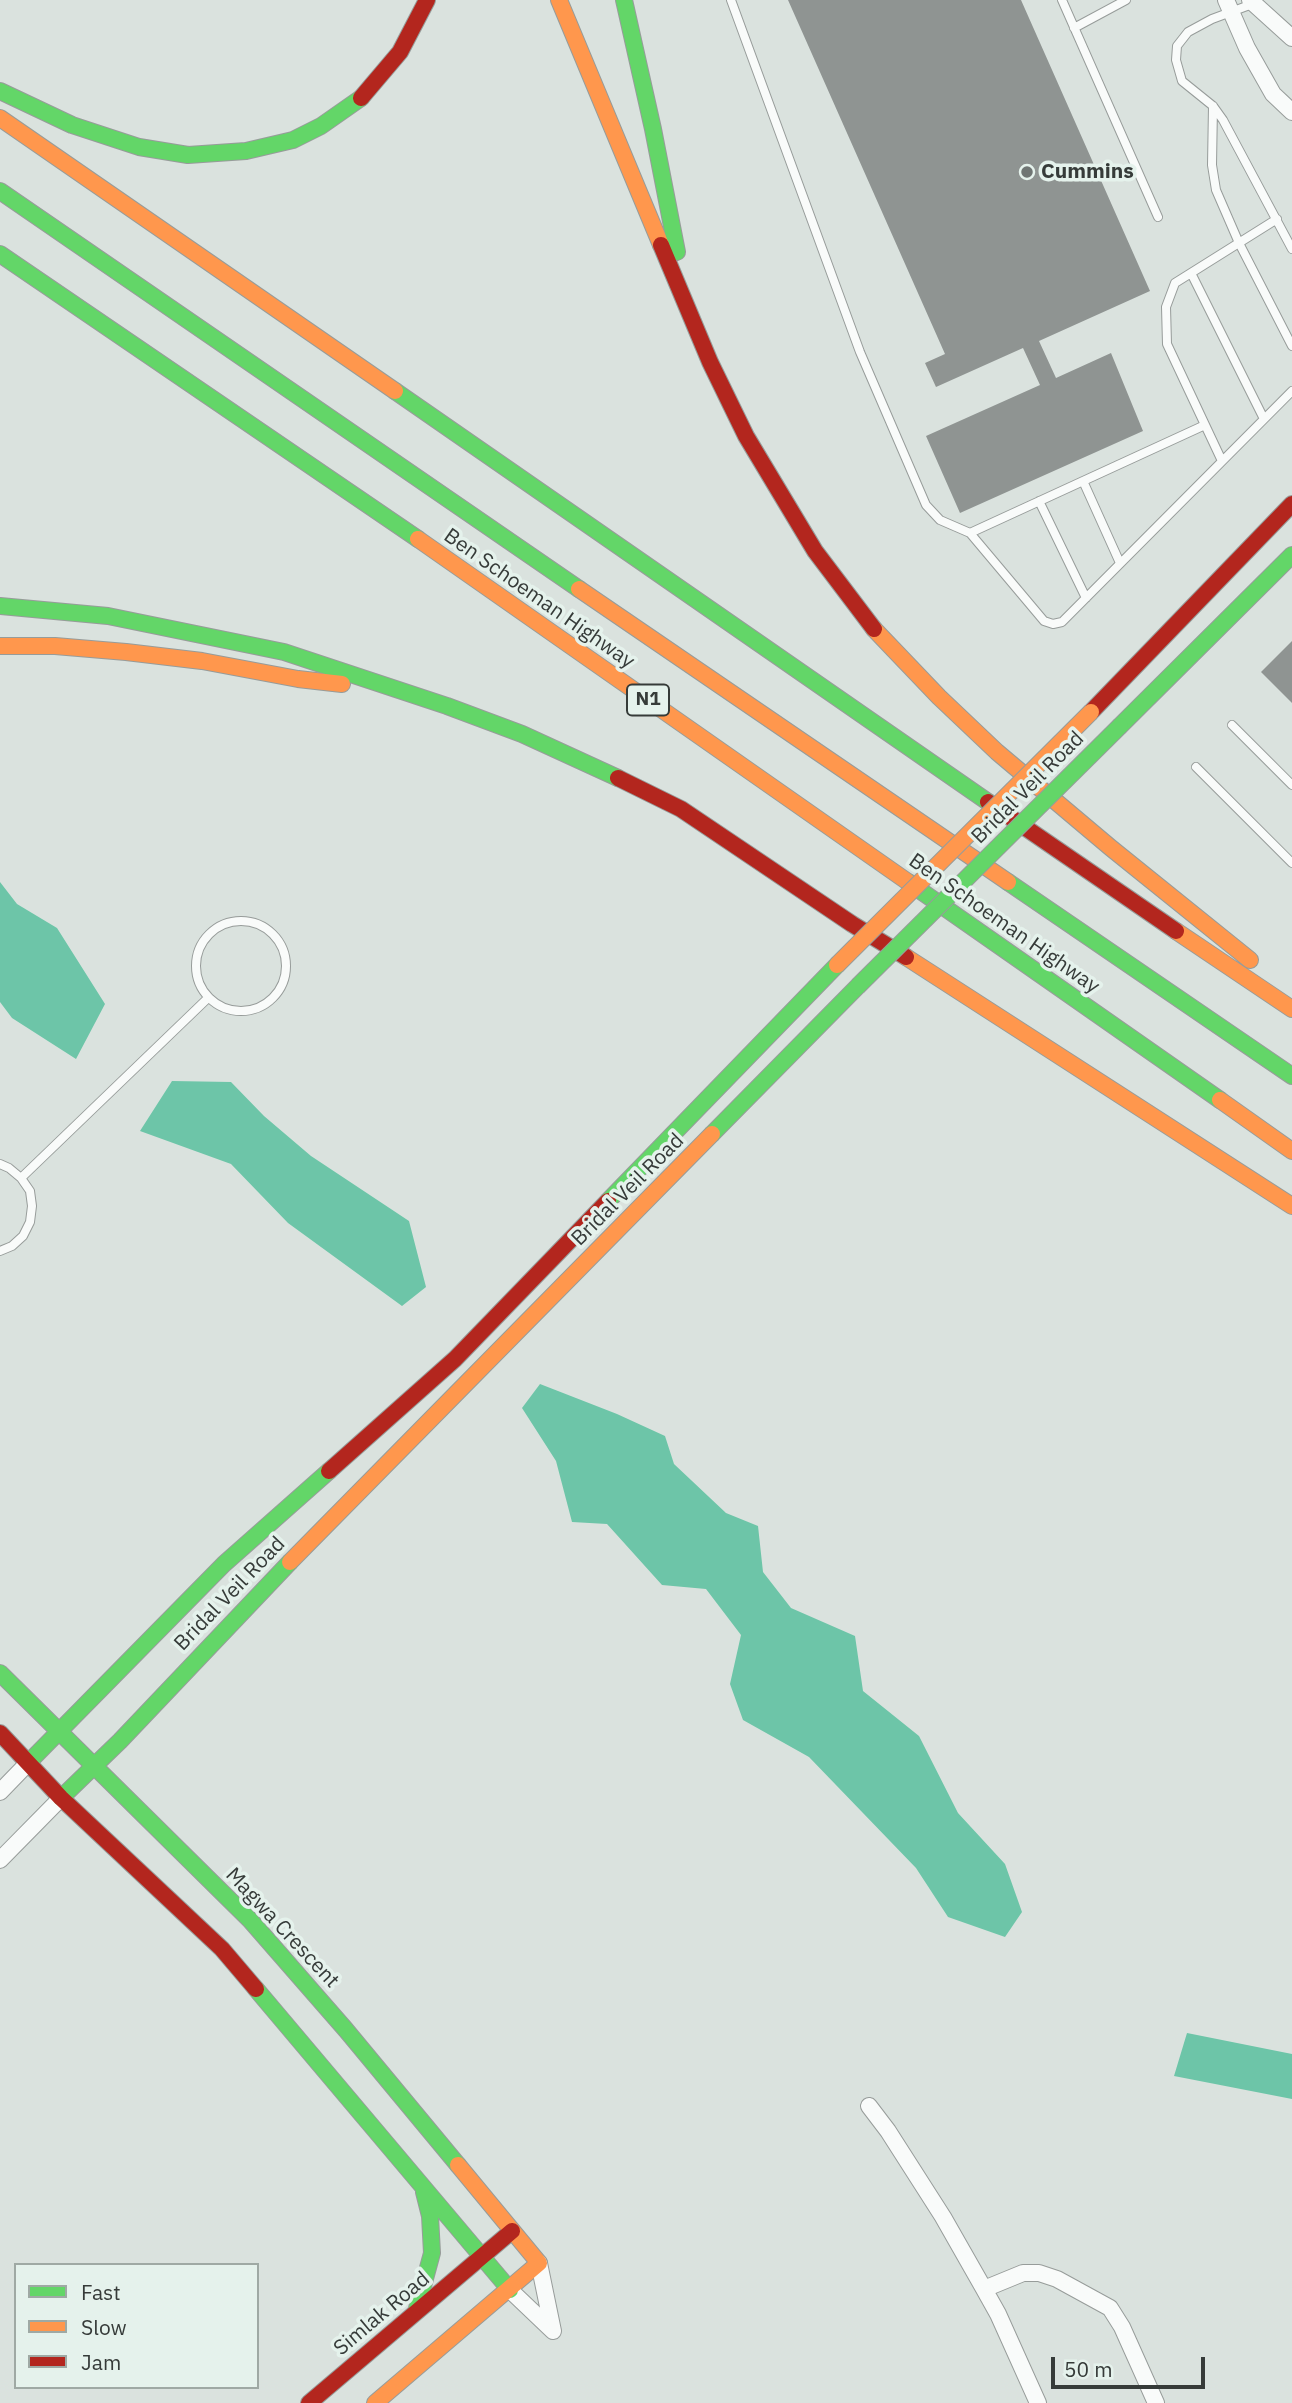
<!DOCTYPE html>
<style>
body{margin:0}
#map{position:relative;width:1292px;height:2403px;overflow:hidden;background:#dae2de;font-family:"IBM Plex Sans",sans-serif}
canvas{display:block}
.legend{position:absolute;left:14px;top:2263px;width:245px;height:126px;box-sizing:border-box;background:#e5f2ec;border:2px solid #9fa9a4;margin:0;padding:9px 12px;list-style:none;font-size:21px;color:#363b39}
.legend li{display:flex;align-items:center;gap:14px;height:35px}
.legend b{width:35px;border:2px solid #9fa9a4}
.scale{position:absolute;left:1051px;top:2357px;width:154px;height:32px;box-sizing:border-box;border:4px solid #363b39;border-top:0;padding-left:9px;font-size:21px;line-height:24px;white-space:nowrap;color:#363b39;-webkit-text-stroke:5px #e5f2ec;paint-order:stroke}
</style>
<div id="map">
<canvas width="1292" height="2403"></canvas>
<ul class="legend">
<li><b style="height:9px;background:#63d668"></b>Fast</li>
<li><b style="height:9px;background:#ff974d"></b>Slow</li>
<li><b style="height:9px;background:#b3261e"></b>Jam</li>
</ul>
<div class="scale">50 m</div>
</div>
<script>
const ctx = document.querySelector('canvas').getContext('2d');
ctx.lineJoin = 'round';
function fillPath(path, color) {
  ctx.fillStyle = color;
  ctx.fill(path, 'evenodd');
}
function shape(rows) {
  const path = new Path2D();
  for (const r of rows) {
    if (r.length === 3) {
      path.moveTo(r[0] + r[2], r[1]);
      path.arc(r[0], r[1], r[2], 0, 2 * Math.PI);
      continue;
    }
    path.moveTo(r[0], r[1]);
    for (let i = 2; i < r.length; i += 2) path.lineTo(r[i], r[i + 1]);
  }
  return path;
}
function stroke(path, color, width, dash) {
  ctx.strokeStyle = color;
  ctx.lineWidth = width;
  ctx.lineCap = dash ? 'butt' : 'round';
  ctx.setLineDash(dash || []);
  ctx.stroke(path);
}
function write(font, color, halo, rows, align = 'center') {
  ctx.font = font + ' "IBM Plex Sans",sans-serif';
  ctx.lineWidth = 7;
  ctx.setLineDash([]);
  ctx.textBaseline = 'middle';
  ctx.strokeStyle = halo;
  ctx.fillStyle = color;
  for (const [text, x, y, turn = 0] of rows) {
    ctx.save();
    ctx.translate(x, y);
    ctx.rotate((+turn || 0) * Math.PI / 180);
    ctx.textAlign = isNaN(turn) ? turn : align;
    if (halo) ctx.strokeText(text, 0, 0);
    ctx.fillText(text, 0, 0);
    ctx.restore();
  }
}
fillPath(shape([
 [0,882,17,904,57,928,105,1004,76,1059,12,1018,0,1002],
 [172,1081,231,1082,264,1116,311,1156,409,1221,426,1287,402,1306,288,1223,231,1164,140,1131],
 [540,1384,617,1414,665,1436,674,1464,726,1513,758,1526,763,1572,791,1608,855,1636,863,1691,919,1736,958,1813,1005,1864,1022,1912,1005,1937,948,1917,916,1868,809,1757,743,1720,730,1684,741,1635,706,1589,662,1585,607,1524,572,1522,556,1461,522,1408],
 [1187,2033,1292,2054,1292,2099,1174,2076]
]), '#6dc5a8');
fillPath(shape([
 [788,0,1021,0,1150,291,1039,341,1056,378,1111,353,1143,431,960,513,926,436,1040,385,1023,348,936,387,925,363,945,354],
 [1292,641,1292,703,1261,672]
]), '#8f9492');
const lane = shape([
 [731,0,860,352,926,505,940,520,970,533,1044,621,1053,624,1062,622,1292,391],
 [1062,0,1158,217],
 [1255,3,1212,19,1188,32,1177,46,1176,60,1182,81,1213,106,1223,120,1292,249],
 [1074,28,1126,0],
 [1213,106,1212,165,1216,190,1239,243,1292,346],
 [1191,273,1264,419],
 [1222,461,1167,344,1166,307,1175,283,1277,219],
 [1083,481,1120,563],
 [1039,501,1086,598],
 [970,533,1205,425],
 [1232,725,1292,785],
 [1196,767,1292,863],
 [241,966,45],
 [0,1164,9,1168,21,1178,30,1191,32,1206,30,1222,23,1236,12,1246,0,1251],
 [21,1178,208,998]
]);
const street = shape([
 [1226,0,1247,48,1273,94,1292,112],
 [1250,0,1292,38],
 [0,1792,29,1762],
 [0,1860,61,1798],
 [869,2106,888,2131,943,2217,984,2289,998,2314,1038,2403],
 [539,2263,553,2331],
 [984,2289,1023,2273,1039,2273,1057,2279,1110,2308,1122,2327,1156,2403],
 [510,2290,553,2331]
]);
const fast = shape([
 [624,0,653,129,677,252],
 [0,91,72,125,139,147,188,155,246,151,293,140,321,126,361,98],
 [0,191,579,589],
 [0,254,418,539],
 [395,391,988,802],
 [0,606,108,616,284,652,447,706,522,734,618,778],
 [1120,726,1292,555],
 [908,882,1220,1100],
 [1008,882,1292,1076],
 [712,1134,858,986],
 [608,1201,837,965],
 [0,1673,250,1920,346,2030,458,2165],
 [29,1762,224,1564,329,1471],
 [61,1798,120,1741,290,1562],
 [256,1989,510,2290],
 [416,2312,432,2253,430,2216,424,2192]
]);
const slow = shape([
 [559,0,661,245],
 [0,118,395,391],
 [418,539,908,882],
 [579,589,1008,882],
 [874,629,939,697,997,752,1111,848,1250,960],
 [0,646,55,646,126,652,202,661,298,679,342,684],
 [1176,931,1292,1009],
 [906,957,1292,1206],
 [1220,1100,1292,1151],
 [290,1562,712,1134],
 [375,2403,539,2263,458,2165]
]);
const jam = shape([
 [361,98,400,52,427,0],
 [661,245,710,362,746,436,815,551,874,629],
 [1091,712,1292,504],
 [618,778,681,809,852,924,906,957],
 [988,802,1176,931],
 [329,1471,455,1359,608,1201],
 [0,1733,61,1798,222,1949,256,1989],
 [309,2403,512,2231]
]);
stroke(lane, '#979c9a', 10);
stroke(street, '#979c9a', 18);
stroke(fast, '#979c9a', 18);
stroke(slow, '#979c9a', 18);
stroke(jam, '#979c9a', 18);
stroke(lane, '#f9fbfa', 8);
stroke(street, '#f9fbfa', 16);
stroke(fast, '#63d668', 16);
stroke(slow, '#ff974d', 16);
stroke(jam, '#b3261e', 16);
const fastBridge = shape([
 [858,986,1120,726]
]);
const slowBridge = shape([
 [837,965,1091,712]
]);
stroke(fastBridge, '#979c9a', 18, []);
stroke(slowBridge, '#979c9a', 18, []);
stroke(fastBridge, '#63d668', 16);
stroke(slowBridge, '#ff974d', 16);
for (const [x, y, r, color] of [
 [1027,172,7,"#6f7573"]
]) {
  const dot = new Path2D();
  dot.arc(x, y, r, 0, 2 * Math.PI);
  ctx.fillStyle = color;
  ctx.fill(dot);
  stroke(dot, '#e5f2ec', 2.5);
}
for (const [x, y, w] of [
 [648,700,42]
]) {
  const box = new Path2D();
  box.roundRect(x - w / 2, y - 15.5, w, 31, 5);
  ctx.fillStyle = '#e5f2ec';
  ctx.fill(box);
  stroke(box, '#363b39', 2);
}
write('bold 19px', '#363b39', null, [
 ["N1",648,700]
]);
write('bold 21px', '#363b39', '#e5f2ec', [
 ["Cummins",1041,172]
], 'left');
write('21px', '#363b39', '#e5f2ec', [
 ["Ben Schoeman Highway",539,599,35],
 ["Bridal Veil Road",1028,788,-45],
 ["Ben Schoeman Highway",1004,924,35],
 ["Bridal Veil Road",628,1190,-45],
 ["Bridal Veil Road",230,1594,-46],
 ["Magwa Crescent",282,1928,47],
 ["Simlak Road",382,2314,-40]
]);
</script>
